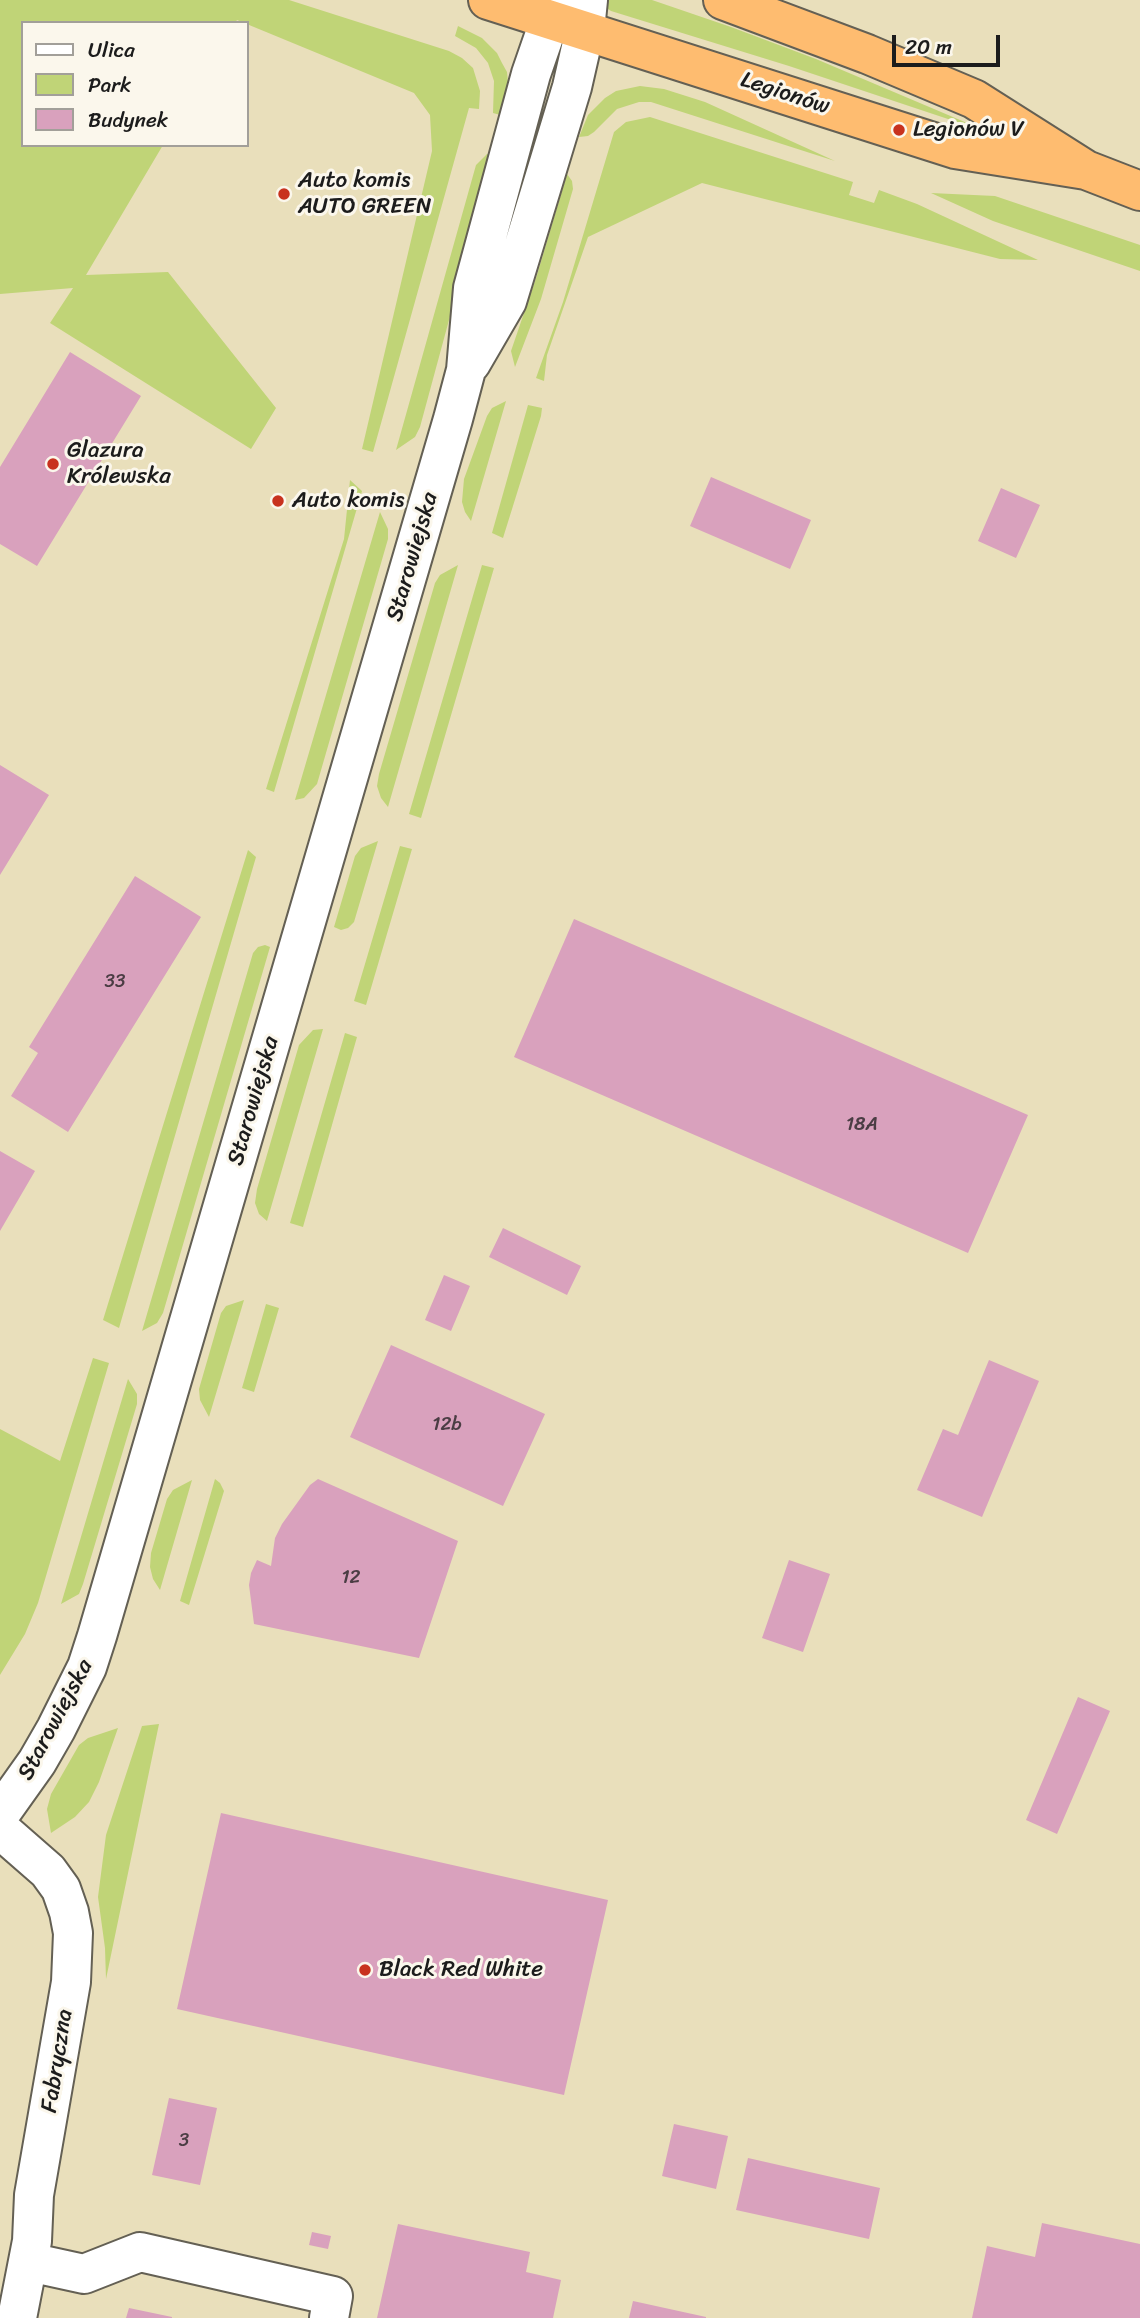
<!DOCTYPE html>
<meta charset="utf-8">
<style>
body{margin:0}
#map{position:relative;width:1140px;height:2318px;overflow:hidden;background:#e9dfbb;font-family:Sriracha,sans-serif}
canvas{display:block}
.legend{position:absolute;left:21px;top:21px;width:228px;height:126px;box-sizing:border-box;background:#fbf7ec;border:2px solid #a29f99;margin:0;padding:9px 12px;list-style:none;font-size:21px;color:#1c1c1c}
.legend li{display:flex;align-items:center;gap:14px;height:35px}
.legend b{width:35px;border:2px solid #a29f99}
.scale{position:absolute;left:892px;top:35px;width:108px;height:32px;box-sizing:border-box;border:4px solid #1c1c1c;border-top:0;padding-left:9px;font-size:21px;line-height:24px;white-space:nowrap;color:#1c1c1c;-webkit-text-stroke:5px #fbf7ec;paint-order:stroke}
</style>
<div id="map">
<canvas width="1140" height="2318"></canvas>
<ul class="legend">
<li><b style="height:9px;background:#fff"></b>Ulica</li>
<li><b style="height:19px;background:#c0d477"></b>Park</li>
<li><b style="height:19px;background:#d9a1bd"></b>Budynek</li>
</ul>
<div class="scale">20 m</div>
</div>
<script>
const ctx = document.querySelector('canvas').getContext('2d');
ctx.lineJoin = 'round';
function fillPath(path, color) {
  ctx.fillStyle = color;
  ctx.fill(path, 'evenodd');
}
function shape(rows) {
  const path = new Path2D();
  for (const r of rows) {
    path.moveTo(r[0], r[1]);
    for (let i = 2; i < r.length; i += 2) path.lineTo(r[i], r[i + 1]);
  }
  return path;
}
function stroke(path, color, width, dash) {
  ctx.strokeStyle = color;
  ctx.lineWidth = width;
  ctx.lineCap = dash ? 'butt' : 'round';
  ctx.setLineDash(dash || []);
  ctx.stroke(path);
}
function write(font, color, halo, rows, align = 'center') {
  ctx.font = font + ' Sriracha,sans-serif';
  ctx.lineWidth = 6;
  ctx.setLineDash([]);
  ctx.textBaseline = 'middle';
  ctx.strokeStyle = halo;
  ctx.fillStyle = color;
  for (const [text, x, y, turn = 0] of rows) {
    ctx.save();
    ctx.translate(x, y);
    ctx.rotate((+turn || 0) * Math.PI / 180);
    ctx.textAlign = isNaN(turn) ? turn : align;
    if (halo) ctx.strokeText(text, 0, 0);
    ctx.fillText(text, 0, 0);
    ctx.restore();
  }
}
fillPath(shape([
 [0,0,289,0,449,51,462,58,473,68,480,91,479,109,469,108,373,452,362,449,432,151,430,115,414,93,237,20,235,23,23,23,23,145,163,145,86,275,168,272,276,408,251,449,50,323,73,288,0,294],
 [606,0,652,0,731,27,816,59,993,134,789,66,611,11,605,7],
 [458,26,482,38,497,53,502,63,507,72,509,93,504,116,493,113,494,81,488,63,476,48,455,36],
 [640,86,664,89,705,102,835,161,651,102,639,102,617,109,594,132,588,136,579,137,588,115,605,98,616,91],
 [650,117,853,182,849,195,874,203,879,190,917,204,1038,260,1000,259,702,183,588,237,547,355,544,381,536,378,563,302,614,132,626,122],
 [487,154,494,154,420,427,415,437,396,450,476,165],
 [567,174,572,181,573,189,541,299,515,367,511,351,537,275],
 [931,193,995,196,1140,245,1140,271,993,221],
 [506,401,471,521,465,512,462,502,464,479,487,416,492,408],
 [528,405,542,408,541,416,503,538,492,533],
 [350,480,362,491,274,792,266,789,344,539],
 [380,512,388,529,388,539,317,784,304,798,295,800],
 [458,565,388,807,381,798,377,786,379,774,435,583,440,575],
 [482,565,494,568,421,818,409,814],
 [378,841,354,922,348,928,341,930,334,927,355,856,361,848],
 [400,846,412,849,366,1005,354,1001],
 [248,850,256,857,119,1328,103,1320],
 [265,945,270,947,163,1313,157,1323,142,1331,253,953,258,947],
 [323,1029,267,1221,259,1214,255,1203,257,1189,299,1045,313,1030],
 [345,1033,357,1037,303,1227,290,1223],
 [244,1300,209,1417,200,1400,199,1389,221,1313,226,1306],
 [266,1304,279,1308,254,1392,242,1388],
 [93,1358,109,1363,38,1603,25,1634,0,1675,0,1429,60,1461],
 [128,1379,137,1394,137,1404,83,1584,79,1594,61,1604],
 [215,1479,220,1483,224,1491,189,1605,180,1601],
 [192,1480,160,1590,153,1579,150,1567,151,1553,167,1499,173,1490],
 [159,1724,106,1979,105,1948,98,1897,106,1835,142,1726],
 [118,1728,99,1782,89,1802,75,1817,51,1833,47,1809,51,1794,79,1745,88,1738]
]), '#c0d477');
fillPath(shape([
 [70,352,141,396,37,566,0,544,0,467],
 [711,477,811,520,790,569,690,526],
 [1001,488,1040,505,1016,558,978,541],
 [0,765,49,795,0,875],
 [135,876,201,917,68,1132,11,1096,38,1053,29,1047],
 [574,919,1028,1115,968,1253,514,1057],
 [0,1151,35,1171,0,1231],
 [503,1228,581,1266,567,1295,489,1257],
 [444,1275,470,1286,451,1331,425,1320],
 [391,1345,545,1414,503,1506,350,1437],
 [989,1360,1039,1381,982,1517,917,1490,943,1429,958,1435],
 [318,1479,458,1541,419,1658,254,1624,249,1585,251,1573,257,1560,271,1566,275,1538,282,1524,310,1485],
 [789,1560,830,1574,803,1652,762,1638],
 [1078,1697,1110,1711,1057,1834,1026,1820],
 [221,1813,608,1900,564,2095,177,2009],
 [169,2098,217,2108,200,2185,152,2175],
 [674,2124,728,2136,716,2189,662,2176],
 [748,2158,880,2188,869,2239,736,2210],
 [1042,2223,1140,2244,1140,2318,972,2318,987,2246,1035,2257],
 [398,2224,530,2252,526,2272,561,2280,553,2318,377,2318],
 [312,2232,331,2236,328,2249,309,2245],
 [633,2301,706,2317,706,2318,629,2318],
 [129,2308,172,2317,172,2318,126,2318]
]), '#d9a1bd');
const minor = shape([
 [471,363,507,301,572,87,585,30,588,0],
 [0,1814,37,1762,56,1729,87,1667,97,1636,453,419,466,370,473,288,531,74,550,19,562,0],
 [0,1829,48,1871,61,1889,69,1912,73,1933,71,1982,34,2195,32,2241,17,2318],
 [29,2262,84,2274,140,2252,333,2296,329,2318]
]);
const highway = shape([
 [488,0,955,149,1086,170],
 [723,0,867,54,974,99,1086,170,1140,191]
]);
stroke(minor, '#646054', 42);
stroke(highway, '#646054', 42);
stroke(minor, '#fff', 38);
stroke(highway, '#febc70', 38);
for (const [x, y, r, color] of [
 [899,130,7,"#c8321e"],
 [284,194,7,"#c8321e"],
 [53,464,7,"#c8321e"],
 [278,501,7,"#c8321e"],
 [365,1970,7,"#c8321e"]
]) {
  const dot = new Path2D();
  dot.arc(x, y, r, 0, 2 * Math.PI);
  ctx.fillStyle = color;
  ctx.fill(dot);
  stroke(dot, '#fbf7ec', 2.5);
}
write('19px', '#4b3d44', null, [
 ["33",115,982],
 ["18A",862,1125],
 ["12b",447,1425],
 ["12",351,1578],
 ["3",184,2141]
]);
write('23px', '#1c1c1c', '#fbf7ec', [
 ["Legionów",785,94,18],
 ["Starowiejska",413,557,-74],
 ["Starowiejska",254,1101,-74],
 ["Starowiejska",56,1720,-62],
 ["Fabryczna",58,2061,-81]
]);
write('23px', '#1c1c1c', '#fbf7ec', [
 ["Legionów V",913,130],
 ["Auto komis",298,181],
 ["AUTO GREEN",298,207],
 ["Glazura",67,451],
 ["Królewska",67,477],
 ["Auto komis",292,501],
 ["Black Red White",379,1970]
], 'left');
</script>
